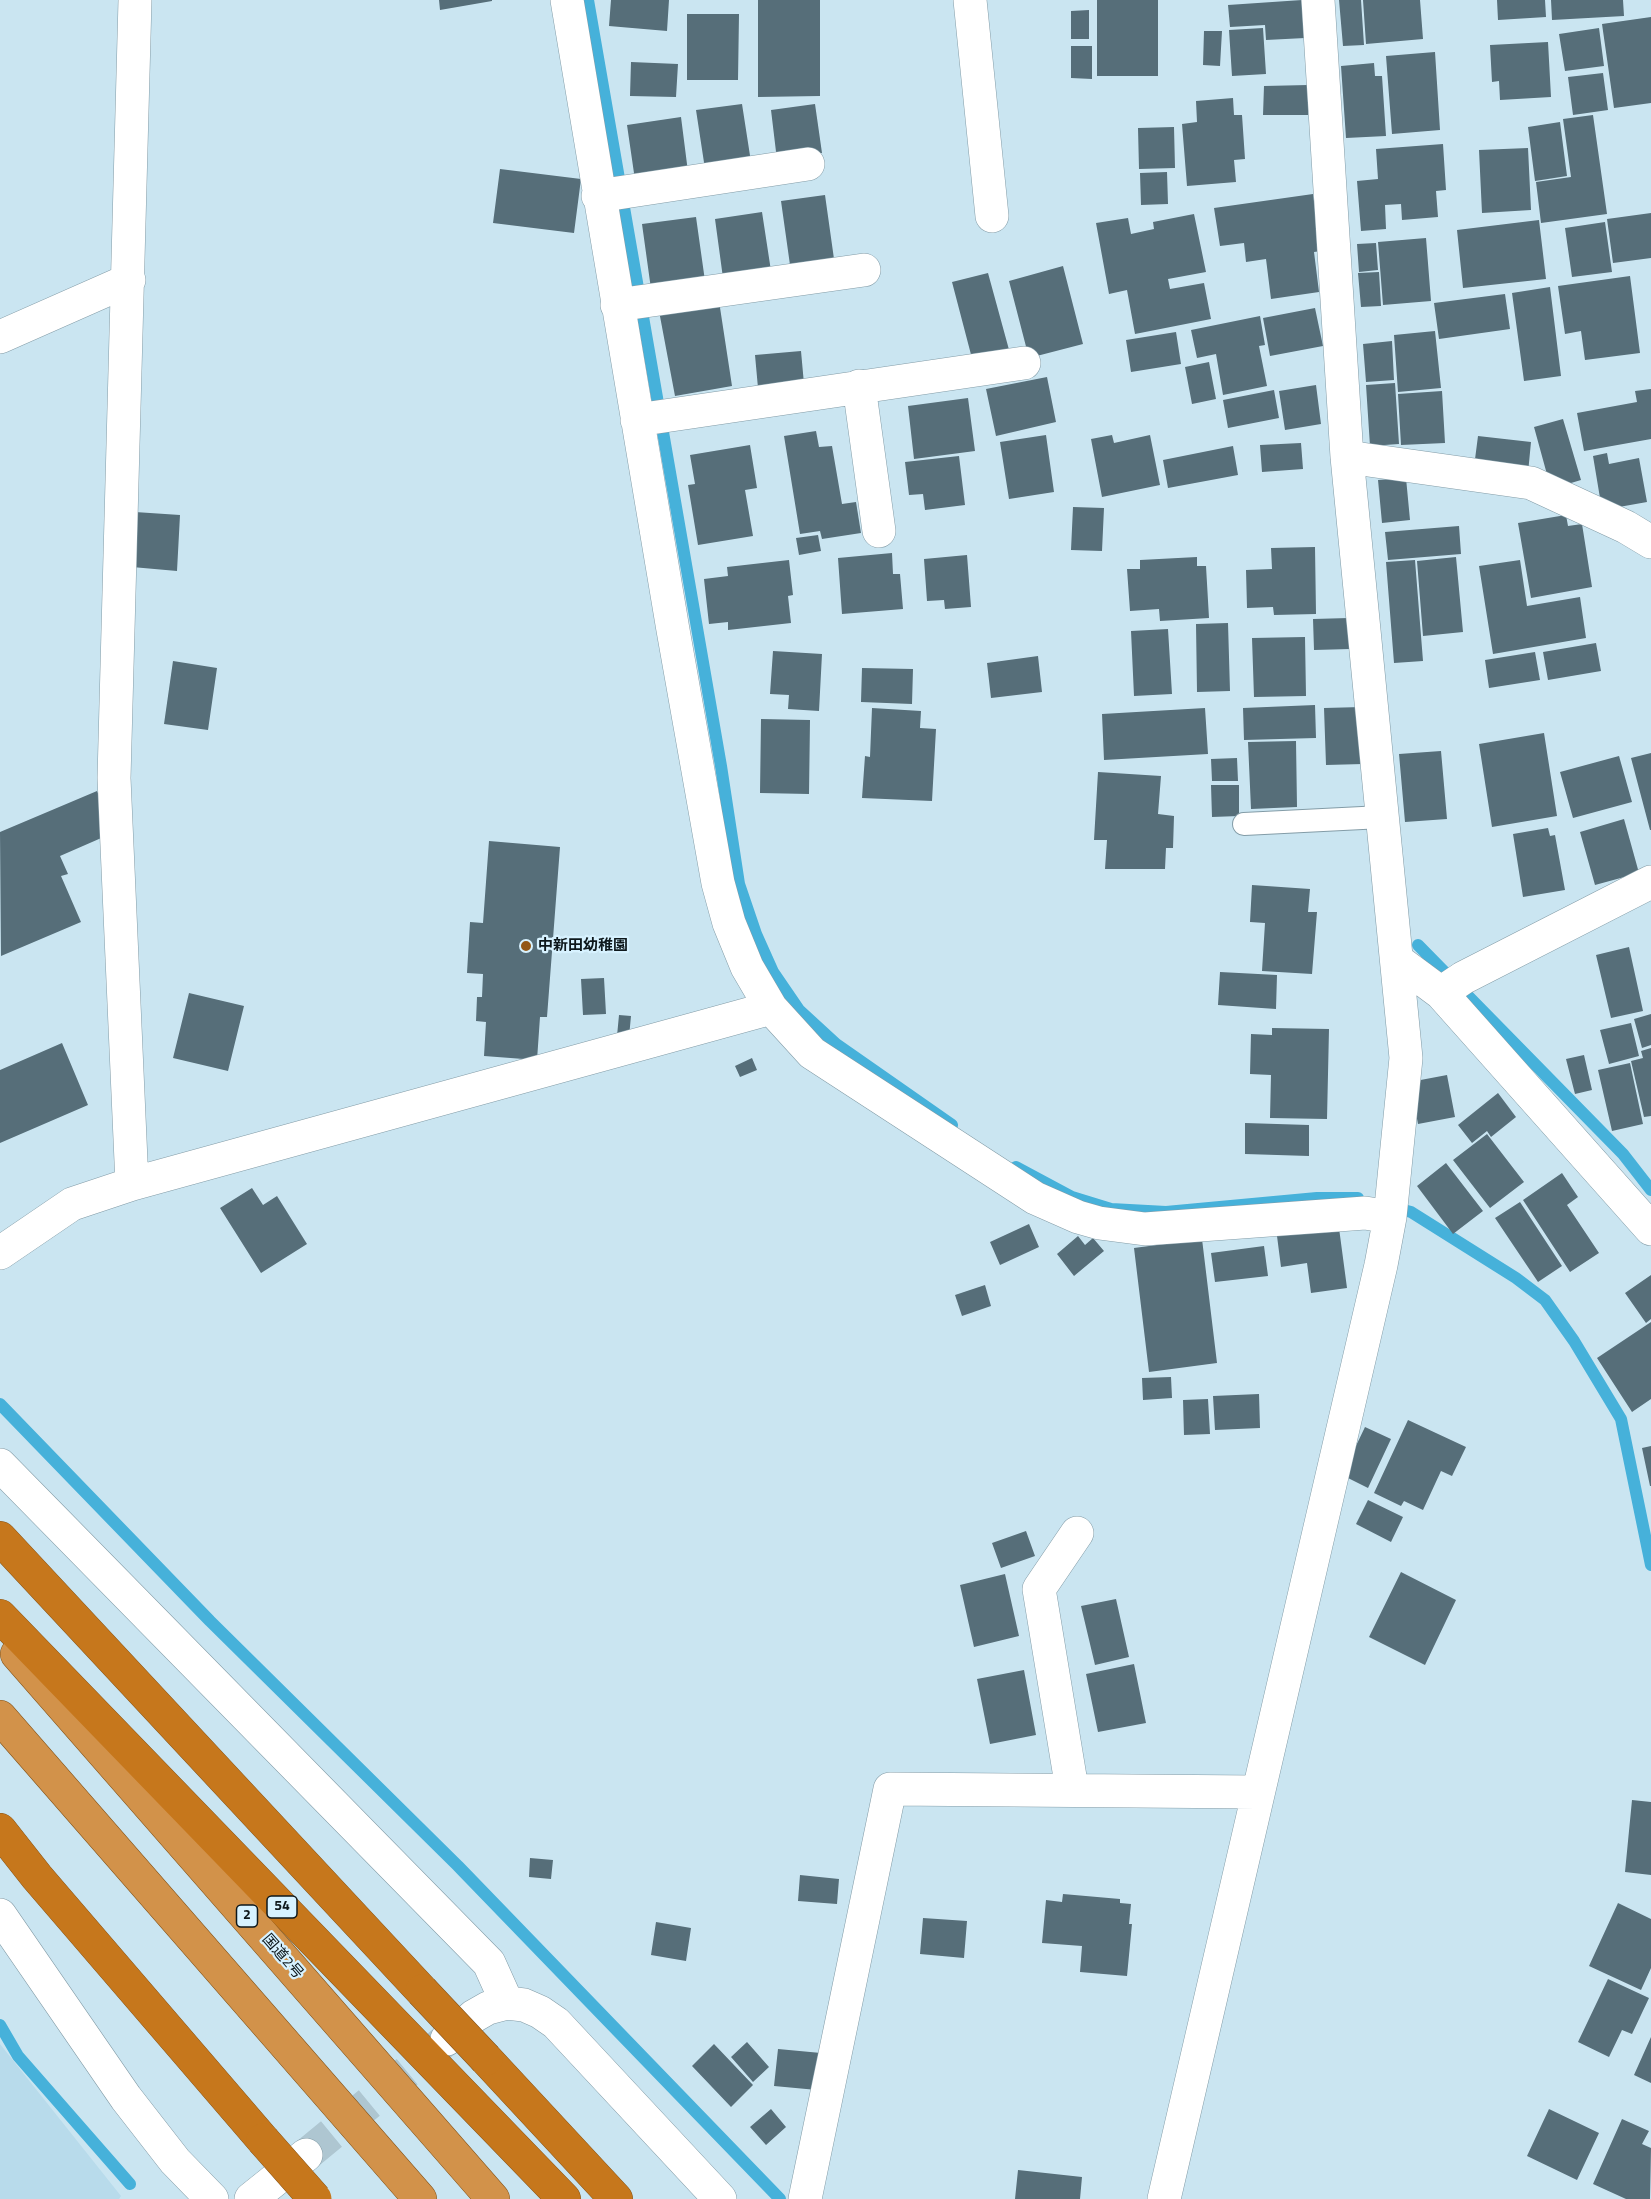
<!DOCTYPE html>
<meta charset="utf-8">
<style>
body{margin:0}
canvas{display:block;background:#cae5f1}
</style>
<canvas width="1651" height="2199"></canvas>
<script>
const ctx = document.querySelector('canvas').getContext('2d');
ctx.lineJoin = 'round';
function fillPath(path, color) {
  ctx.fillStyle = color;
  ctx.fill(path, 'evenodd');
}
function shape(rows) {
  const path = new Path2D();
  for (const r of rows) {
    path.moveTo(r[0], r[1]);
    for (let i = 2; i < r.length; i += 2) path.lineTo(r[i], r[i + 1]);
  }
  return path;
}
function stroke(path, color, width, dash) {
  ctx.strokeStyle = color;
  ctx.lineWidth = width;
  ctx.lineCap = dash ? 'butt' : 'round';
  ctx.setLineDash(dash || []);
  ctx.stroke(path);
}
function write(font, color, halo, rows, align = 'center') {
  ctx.font = font + ' "Titillium Web","Noto Sans JP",sans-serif';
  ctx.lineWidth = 4.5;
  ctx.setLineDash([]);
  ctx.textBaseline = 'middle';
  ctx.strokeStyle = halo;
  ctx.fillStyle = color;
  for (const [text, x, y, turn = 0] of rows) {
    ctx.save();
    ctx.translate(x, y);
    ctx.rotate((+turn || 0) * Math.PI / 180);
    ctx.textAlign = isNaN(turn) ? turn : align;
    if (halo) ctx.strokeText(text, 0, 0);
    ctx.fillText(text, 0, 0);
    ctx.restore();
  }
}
fillPath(shape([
 [0,2044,121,2196,119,2199,0,2199]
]), '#b8dbeb');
stroke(shape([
 [588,0,721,766,739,884,756,934,773,972,799,1010,836,1044,952,1125],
 [1418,945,1623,1154,1651,1190],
 [1016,1167,1072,1197,1111,1209,1166,1212,1317,1198,1358,1198],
 [1392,1207,1411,1212,1516,1278,1545,1300,1574,1341,1621,1419,1651,1565],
 [0,1404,210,1621,458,1866,780,2199],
 [0,2025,18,2056,130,2184]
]), '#46b1da', 12);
fillPath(shape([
 [439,0,492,0,492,1,440,10],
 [611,0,669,0,667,31,609,26],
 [758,0,820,0,820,96,758,97],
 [1097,0,1158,0,1158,76,1097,76],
 [1302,0,1305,38,1266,40,1265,25,1230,27,1228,5],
 [1339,0,1361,0,1364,45,1343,46],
 [1363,0,1420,0,1423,39,1366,44],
 [1497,0,1545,0,1546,17,1498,20],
 [1551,0,1623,0,1624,16,1552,20],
 [1089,10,1089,39,1071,39,1071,11],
 [687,14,739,14,738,80,687,80],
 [1651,17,1651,103,1614,108,1602,24],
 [1263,28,1266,74,1232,76,1229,30],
 [1599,28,1604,66,1565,71,1559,34],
 [1204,31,1222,31,1220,66,1203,65],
 [1548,42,1551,97,1500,100,1499,81,1492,82,1490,45],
 [1071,46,1092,46,1092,79,1071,78],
 [1435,52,1440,130,1392,134,1386,56],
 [631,62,678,64,676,97,630,96],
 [1374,63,1375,76,1382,76,1386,136,1346,138,1341,66],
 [1603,73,1608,110,1573,115,1568,77],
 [1308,85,1308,115,1263,115,1264,86],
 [1233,98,1234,115,1242,115,1245,159,1234,160,1236,182,1187,186,1182,124,1197,122,1196,101],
 [742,104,751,162,705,169,696,110],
 [815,104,822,153,777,160,771,110],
 [1593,115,1607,214,1541,223,1536,182,1571,177,1563,119],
 [681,117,688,172,635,180,627,125],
 [1560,122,1567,176,1535,181,1528,127],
 [1174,127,1175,168,1139,169,1138,128],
 [1443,144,1446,190,1436,191,1438,217,1402,220,1401,204,1385,205,1386,229,1361,231,1357,181,1378,179,1376,149],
 [1528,148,1531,210,1482,213,1479,150],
 [500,169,581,179,574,233,493,223],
 [1167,172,1168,204,1141,205,1140,173],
 [1313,194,1321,251,1314,252,1319,292,1271,299,1266,259,1246,262,1244,243,1220,246,1214,208],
 [825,195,834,259,790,265,781,201],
 [762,212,771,271,723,278,715,219],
 [1651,213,1651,258,1613,263,1607,219],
 [1194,214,1206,272,1168,279,1170,289,1204,283,1211,319,1135,334,1127,290,1109,294,1096,223,1128,218,1131,234,1154,229,1153,222],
 [696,217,705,281,651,289,642,224],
 [1539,220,1546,279,1463,288,1457,230],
 [1605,222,1612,272,1572,277,1565,228],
 [1426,238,1431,301,1383,305,1378,242],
 [1376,243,1378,270,1359,272,1357,244],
 [1063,266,1083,344,1029,358,1009,281],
 [1379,272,1381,306,1361,307,1358,273],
 [988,273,1011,357,974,366,952,282],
 [1630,276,1640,353,1585,360,1581,331,1565,334,1558,286],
 [1550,287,1561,376,1524,381,1512,293],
 [1505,294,1510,329,1439,339,1434,303],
 [719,301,732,386,675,396,659,311],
 [1315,308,1323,346,1270,356,1263,318],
 [1260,316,1265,345,1259,346,1267,386,1223,395,1216,354,1197,358,1191,330],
 [1435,331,1441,388,1398,392,1394,335],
 [1176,332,1181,364,1131,372,1126,340],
 [1392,341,1394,380,1366,382,1363,344],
 [801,351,804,384,758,388,755,355],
 [1209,362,1216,399,1192,404,1185,367],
 [1047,377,1056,422,996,436,986,389],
 [1395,383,1399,444,1370,446,1366,385],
 [1316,385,1321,424,1285,430,1279,391],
 [1651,389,1651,439,1584,451,1577,413,1637,402,1635,391],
 [1274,390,1279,418,1228,428,1223,400],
 [1442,391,1445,443,1401,445,1398,394],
 [968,398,975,451,914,459,908,406],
 [1563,419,1581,480,1551,489,1534,427],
 [816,431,819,447,832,446,842,504,856,502,861,533,822,539,820,531,800,534,784,436],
 [1046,435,1054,492,1009,499,1000,442],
 [1112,435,1114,443,1150,435,1160,485,1102,497,1091,439],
 [1478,436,1531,442,1528,473,1474,467],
 [1301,443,1303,469,1262,472,1260,445],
 [750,445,757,488,745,490,753,536,698,545,688,485,695,484,690,455],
 [1233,446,1238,475,1168,488,1163,460],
 [1607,453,1609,464,1639,458,1647,502,1602,510,1593,456],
 [959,456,965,505,925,510,923,494,909,495,905,462],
 [1406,478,1410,520,1382,523,1378,480],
 [1073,507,1104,508,1102,551,1071,550],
 [135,512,180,515,177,571,132,567],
 [1566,515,1568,526,1582,524,1592,587,1531,598,1518,523],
 [1459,526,1461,554,1388,560,1385,532],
 [818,535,821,551,799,555,796,538],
 [1315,547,1316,614,1274,615,1273,607,1247,608,1246,570,1272,569,1271,548],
 [892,553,893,574,900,574,903,609,842,614,838,558],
 [967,555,971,607,945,609,944,600,927,601,924,559],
 [1197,557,1197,566,1206,566,1209,618,1160,621,1159,609,1130,611,1127,569,1140,569,1140,560],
 [1456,557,1463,632,1423,636,1417,561],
 [789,560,793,595,788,596,791,623,728,630,728,622,709,624,704,579,728,576,727,567],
 [1415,560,1423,661,1394,663,1386,562],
 [1520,560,1527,606,1580,597,1586,638,1493,654,1479,566],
 [1349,618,1350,649,1314,650,1313,619],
 [1228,623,1230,691,1197,692,1196,624],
 [1168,629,1172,694,1134,696,1131,631],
 [1305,637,1306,696,1254,697,1252,638],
 [1596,643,1601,671,1548,680,1543,652],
 [773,651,822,654,819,711,788,709,789,695,770,694],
 [1535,652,1540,680,1489,688,1485,660],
 [1038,656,1042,692,991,698,987,663],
 [173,661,217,668,208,730,164,724],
 [862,668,913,669,912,704,861,702],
 [1315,705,1316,738,1244,740,1243,708],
 [1362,707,1363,764,1326,765,1324,708],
 [872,708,921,711,920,728,936,729,932,801,862,798,865,756,870,757],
 [1205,708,1208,754,1104,760,1102,714],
 [761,719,810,720,809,794,760,793],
 [1544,733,1557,816,1492,827,1479,744],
 [1296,741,1297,807,1251,809,1248,742],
 [1441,751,1447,819,1405,822,1399,754],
 [1651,753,1651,830,1650,830,1631,758],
 [1619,756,1632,802,1573,818,1560,772],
 [1237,758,1238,781,1212,781,1211,759],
 [1098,772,1161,776,1158,814,1174,816,1173,848,1166,848,1165,869,1105,869,1107,840,1094,840],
 [1211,785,1239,785,1239,816,1212,817],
 [97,791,115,832,60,856,68,874,61,876,81,922,1,956,0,832],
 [1624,819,1639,873,1595,885,1580,832],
 [1548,828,1550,836,1555,835,1565,890,1523,897,1513,834],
 [489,841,560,847,547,1017,540,1017,537,1060,484,1056,486,1022,476,1021,477,997,482,997,483,974,467,973,470,922,483,923],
 [1252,885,1310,889,1308,912,1317,912,1312,974,1262,971,1265,923,1250,922],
 [1629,947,1643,1011,1611,1018,1596,955],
 [1220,972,1277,975,1276,1009,1218,1005],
 [604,978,606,1014,583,1015,581,979],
 [189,993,244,1006,228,1071,173,1058],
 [1651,1014,1651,1045,1642,1048,1634,1019],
 [619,1015,631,1016,629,1037,617,1036],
 [1631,1023,1639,1056,1609,1064,1600,1030],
 [1272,1028,1329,1029,1327,1119,1270,1118,1271,1075,1250,1074,1251,1034,1272,1035],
 [62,1043,88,1105,0,1143,0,1070],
 [1651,1048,1651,1116,1644,1117,1631,1061,1643,1058,1641,1051],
 [1584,1055,1592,1090,1575,1094,1566,1059],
 [752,1058,757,1070,740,1077,735,1066],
 [1630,1063,1643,1124,1612,1131,1598,1070],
 [1447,1075,1455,1117,1418,1124,1410,1082],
 [1498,1093,1516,1117,1491,1137,1487,1131,1472,1143,1458,1125],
 [1245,1123,1309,1125,1309,1156,1245,1154],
 [1487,1134,1524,1182,1490,1208,1453,1160],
 [1446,1163,1483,1211,1453,1234,1417,1186],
 [1562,1173,1578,1197,1567,1205,1599,1253,1570,1272,1523,1200],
 [252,1188,263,1205,277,1196,307,1244,261,1273,220,1208],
 [1520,1202,1562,1266,1538,1282,1495,1218],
 [1029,1224,1039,1247,1000,1265,990,1242],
 [1339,1228,1347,1288,1311,1293,1307,1263,1281,1267,1277,1236],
 [1078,1236,1085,1245,1093,1238,1104,1251,1074,1276,1057,1254],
 [1202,1239,1217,1363,1149,1372,1134,1248],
 [1264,1246,1268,1276,1215,1282,1211,1253],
 [1651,1275,1651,1319,1646,1323,1625,1293],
 [985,1285,991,1306,962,1316,955,1295],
 [1651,1322,1651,1399,1632,1412,1597,1358],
 [1171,1377,1172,1398,1143,1400,1142,1378],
 [1259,1394,1260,1428,1215,1430,1213,1396],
 [1208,1399,1210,1434,1184,1435,1183,1400],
 [1408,1420,1466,1447,1452,1476,1441,1471,1423,1510,1404,1501,1401,1506,1374,1493],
 [1365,1427,1391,1439,1368,1488,1342,1475],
 [1651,1446,1651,1486,1650,1486,1642,1448],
 [1368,1500,1403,1517,1391,1542,1356,1524],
 [1026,1531,1035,1556,1001,1568,992,1543],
 [1401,1572,1456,1600,1425,1665,1369,1637],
 [1005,1574,1019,1636,974,1647,960,1585],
 [1116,1599,1129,1657,1095,1665,1081,1606],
 [1134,1664,1146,1723,1098,1732,1086,1674],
 [1024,1670,1036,1735,990,1744,977,1679],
 [1632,1800,1651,1802,1651,1875,1625,1872],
 [530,1858,553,1860,551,1879,529,1877],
 [800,1875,839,1879,837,1904,798,1901],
 [1063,1894,1120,1899,1120,1903,1131,1904,1129,1924,1132,1924,1127,1976,1080,1972,1082,1946,1042,1943,1046,1900,1062,1902],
 [1618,1903,1651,1919,1651,1968,1641,1990,1589,1966],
 [923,1918,967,1921,964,1958,920,1954],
 [656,1922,691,1928,686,1961,651,1955],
 [1608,1979,1649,1998,1632,2034,1622,2030,1609,2057,1578,2042],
 [1651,2037,1651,2083,1634,2075],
 [747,2042,769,2067,753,2082,731,2057],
 [714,2044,753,2085,731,2107,692,2066],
 [778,2049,821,2053,817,2090,774,2086],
 [771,2109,786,2127,766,2145,750,2127],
 [1549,2109,1599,2133,1577,2180,1527,2156],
 [1622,2119,1649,2131,1642,2144,1651,2148,1650,2199,1626,2199,1593,2184],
 [1018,2170,1082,2177,1080,2199,1015,2199]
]), '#566e79');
stroke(shape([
 [306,2155,447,2039]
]), '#aec6d1', 33, [33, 16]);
const service = shape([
 [1244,824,1382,817]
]);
const minor = shape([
 [567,0,673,630,718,883,729,923,747,967,771,1008,812,1053,1035,1198,1078,1217,1099,1223,1145,1229,1365,1213,1390,1217],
 [970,0,992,216],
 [598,196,808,164],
 [617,305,864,270],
 [0,337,129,280],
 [859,386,879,531],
 [637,420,1024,363],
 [1347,457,1531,483,1626,527,1651,542],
 [1398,961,1441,993,1651,1229],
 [1441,993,1463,978,1651,882],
 [132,1184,114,778,135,0],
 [0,1253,72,1204,132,1184,771,1008],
 [0,1465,489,1963,507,2003],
 [1072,1789,1039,1589,1077,1533],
 [0,1915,126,2098,175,2161,212,2199],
 [805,2199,890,1789,1256,1792],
 [1164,2199,1381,1265,1390,1217,1406,1058,1347,457,1318,0]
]);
const tertiary = shape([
 [447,2039,474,2016,488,2008,507,2003,524,2005,540,2012,556,2023,720,2199],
 [251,2199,306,2155]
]);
const trunk = shape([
 [17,1654,493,2199],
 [0,1717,420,2199]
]);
const motorway = shape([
 [0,1538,422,1991],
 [0,1616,564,2199],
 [0,1830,37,1877,263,2140],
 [486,2059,616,2199]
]);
stroke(service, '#839ca7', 24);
stroke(minor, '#839ca7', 34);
stroke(tertiary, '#839ca7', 34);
stroke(trunk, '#86561c', 34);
stroke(motorway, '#86561c', 34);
stroke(service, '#fff', 22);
stroke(minor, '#fff', 33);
stroke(tertiary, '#fff', 33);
stroke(trunk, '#d2924a', 33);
stroke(motorway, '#c6771c', 33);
const motorwayBridge = shape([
 [422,1991,486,2059],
 [263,2140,315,2199]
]);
stroke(motorwayBridge, '#86561c', 34, []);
stroke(motorwayBridge, '#c6771c', 33);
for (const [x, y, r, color] of [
 [526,946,6,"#935817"]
]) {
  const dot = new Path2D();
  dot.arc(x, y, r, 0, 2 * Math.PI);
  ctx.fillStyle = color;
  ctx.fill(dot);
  stroke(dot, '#d7f2ff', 2);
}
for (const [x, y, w] of [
 [282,1907,30],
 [247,1916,21]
]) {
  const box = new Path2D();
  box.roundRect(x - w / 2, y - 11, w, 22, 4.5);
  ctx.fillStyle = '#d7f2ff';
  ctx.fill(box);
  stroke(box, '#0e181c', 1.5);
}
write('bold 14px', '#0e181c', null, [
 ["54",282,1907],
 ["2",247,1916]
]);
write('bold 15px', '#0e181c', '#d7f2ff', [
 ["中新田幼稚園",538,946]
], 'left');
write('15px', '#0e181c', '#d7f2ff', [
 ["国道2号",282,1957,49]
]);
</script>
